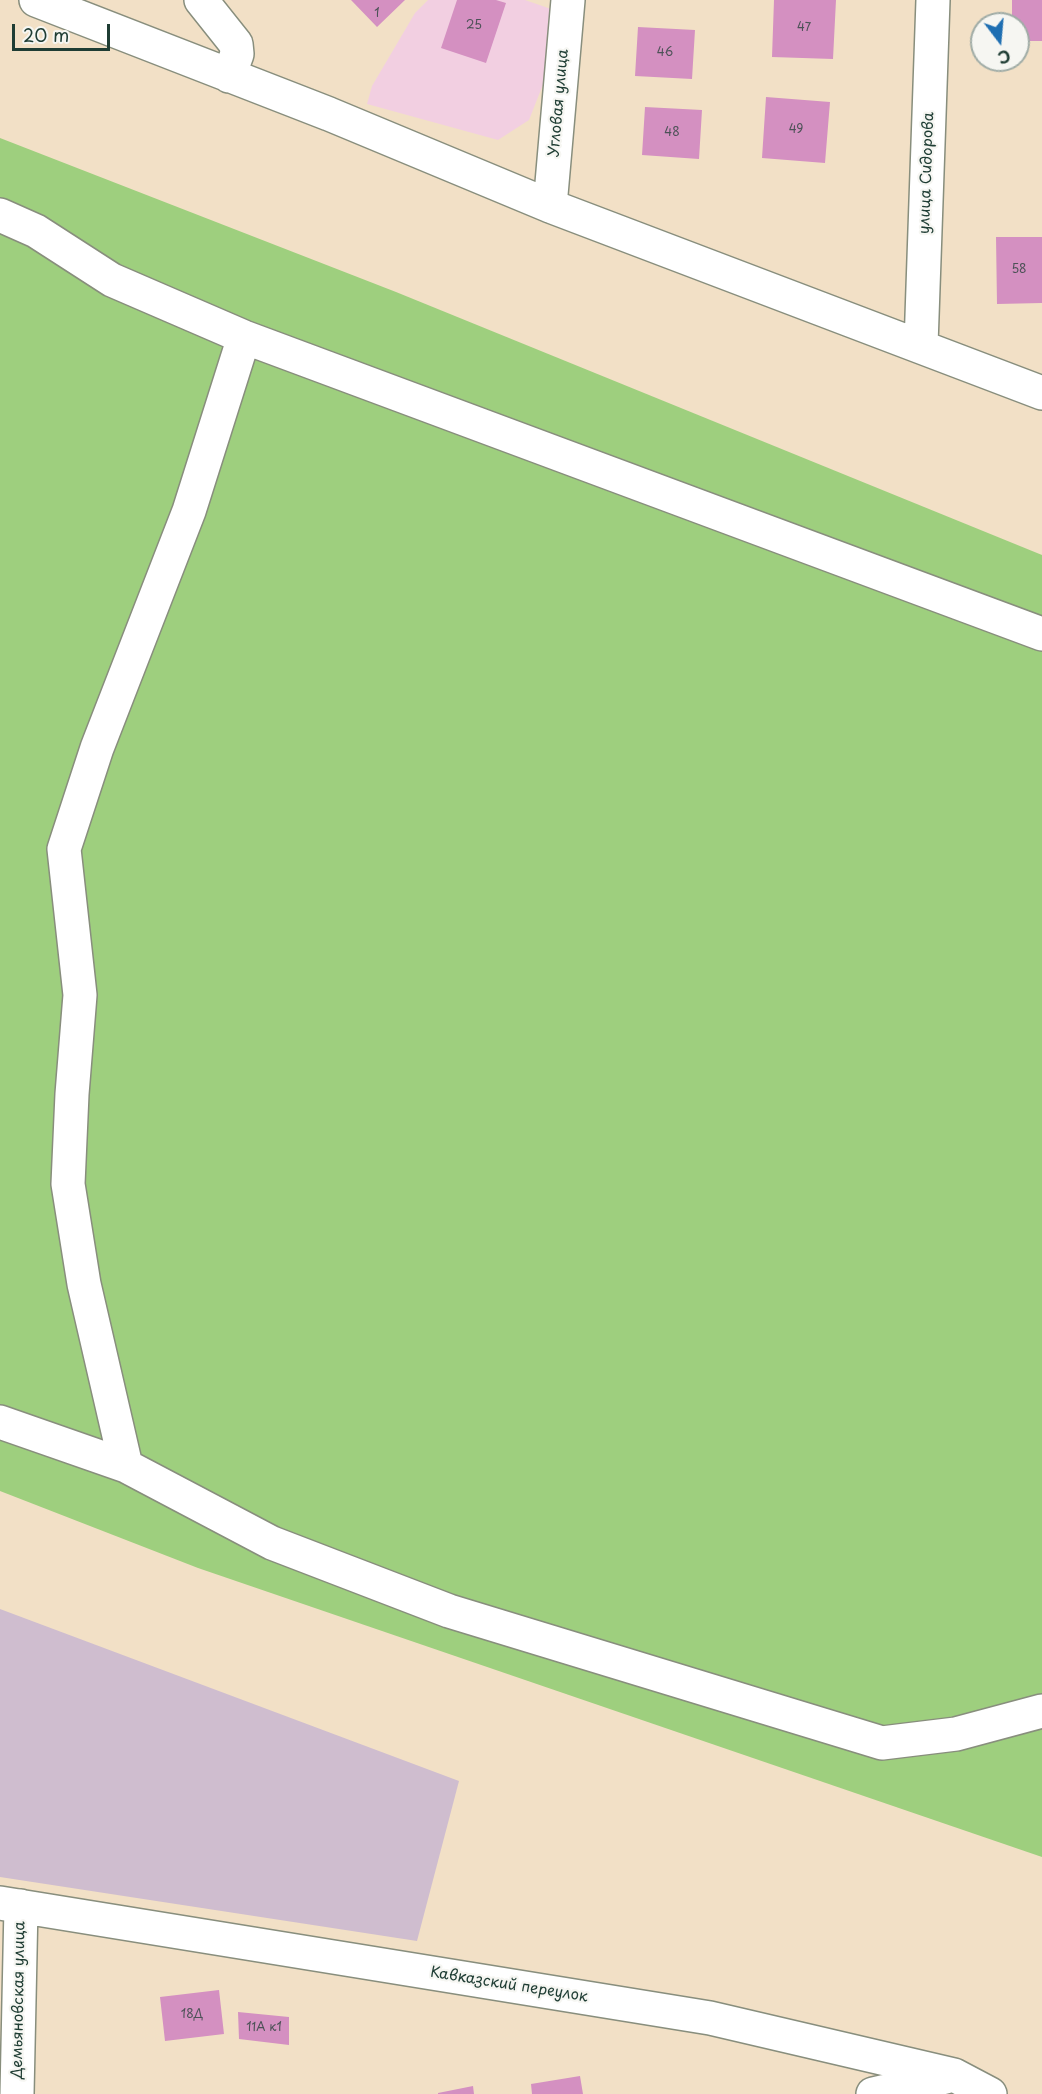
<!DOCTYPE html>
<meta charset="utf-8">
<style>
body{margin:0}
#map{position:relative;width:1042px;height:2094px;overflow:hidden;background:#f2e0c6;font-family:"Playpen Sans",sans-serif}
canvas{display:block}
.north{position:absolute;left:970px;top:12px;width:60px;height:60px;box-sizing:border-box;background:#f6f6f2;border:2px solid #a0aca6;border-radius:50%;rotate:164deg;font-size:16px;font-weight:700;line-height:24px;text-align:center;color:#1f3d34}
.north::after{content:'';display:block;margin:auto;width:21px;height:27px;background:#1f6fb2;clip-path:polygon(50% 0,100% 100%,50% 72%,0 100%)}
.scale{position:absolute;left:12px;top:24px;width:98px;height:27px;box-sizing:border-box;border:3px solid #1f3d34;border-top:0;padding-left:8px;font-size:18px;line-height:21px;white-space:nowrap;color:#1f3d34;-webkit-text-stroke:4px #f6f6f2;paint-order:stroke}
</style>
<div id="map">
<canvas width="1042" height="2094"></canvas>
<div class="north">С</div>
<div class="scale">20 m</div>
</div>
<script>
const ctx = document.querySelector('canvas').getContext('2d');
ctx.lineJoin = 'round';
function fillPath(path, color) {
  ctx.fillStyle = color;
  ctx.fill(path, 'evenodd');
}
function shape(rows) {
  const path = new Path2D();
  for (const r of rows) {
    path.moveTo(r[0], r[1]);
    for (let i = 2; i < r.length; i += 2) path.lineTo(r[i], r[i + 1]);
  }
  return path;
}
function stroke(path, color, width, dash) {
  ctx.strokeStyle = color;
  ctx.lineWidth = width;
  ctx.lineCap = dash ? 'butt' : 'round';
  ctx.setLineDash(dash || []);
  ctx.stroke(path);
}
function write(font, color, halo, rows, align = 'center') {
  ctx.font = font + ' "Playpen Sans",sans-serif';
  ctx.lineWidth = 4.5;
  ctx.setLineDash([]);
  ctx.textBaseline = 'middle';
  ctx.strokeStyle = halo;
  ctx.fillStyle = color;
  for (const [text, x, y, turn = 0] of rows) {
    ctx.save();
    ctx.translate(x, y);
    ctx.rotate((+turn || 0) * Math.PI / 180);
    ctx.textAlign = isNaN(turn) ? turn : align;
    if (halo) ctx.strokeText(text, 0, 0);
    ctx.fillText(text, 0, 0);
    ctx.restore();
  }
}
fillPath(shape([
 [428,0,525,0,551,9,544,82,529,120,498,140,367,104,372,86,415,13]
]), '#f2cfe1');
fillPath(shape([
 [0,1609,459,1781,417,1941,0,1877]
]), '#cfbdcf');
fillPath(shape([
 [0,138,396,292,1042,555,1042,1857,198,1568,0,1491]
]), '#9ecf7e');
fillPath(shape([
 [351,0,405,0,377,27],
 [457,0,496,0,506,3,486,63,441,48],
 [774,0,836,0,833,59,772,57],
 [1012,0,1042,0,1042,41,1018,41,1018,24,1012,24],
 [638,27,695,30,692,79,635,76],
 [766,97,830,102,825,163,762,158],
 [645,107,702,110,699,159,642,155],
 [996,237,1042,237,1042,303,997,304],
 [219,1990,224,2034,165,2041,160,1997],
 [238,2012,289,2017,289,2045,239,2039],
 [580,2076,583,2094,532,2094,531,2084],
 [473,2086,474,2094,438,2094,438,2093]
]), '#d490c1');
const minor = shape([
 [36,0,329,114,550,206,1042,393],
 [201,0,236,44,237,54,229,76],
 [550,206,568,0],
 [0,215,36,231,112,280,244,337,1042,634],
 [921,345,933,0],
 [0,1422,126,1466,272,1543,449,1611,882,1743,956,1734,1042,1711],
 [126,1466,84,1284,68,1184,72,1094,80,995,64,849,97,748,189,511,244,337],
 [0,1903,710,2018,954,2075,990,2094],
 [17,2094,21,1906],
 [873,2094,946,2077]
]);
stroke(minor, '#888e7d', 36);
stroke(minor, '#fff', 33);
write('12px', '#4c5257', null, [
 ["1",377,14],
 ["25",474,26],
 ["47",804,28],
 ["46",665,53],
 ["49",796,130],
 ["48",672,133],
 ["58",1019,270],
 ["18Д",192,2015],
 ["11А к1",264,2028]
]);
write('15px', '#1f3d34', '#f6f6f2', [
 ["Угловая улица",559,103,-85],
 ["улица Сидорова",927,173,-88],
 ["Кавказский переулок",509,1985,9],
 ["Демьяновская улица",19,2000,-89]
]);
</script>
